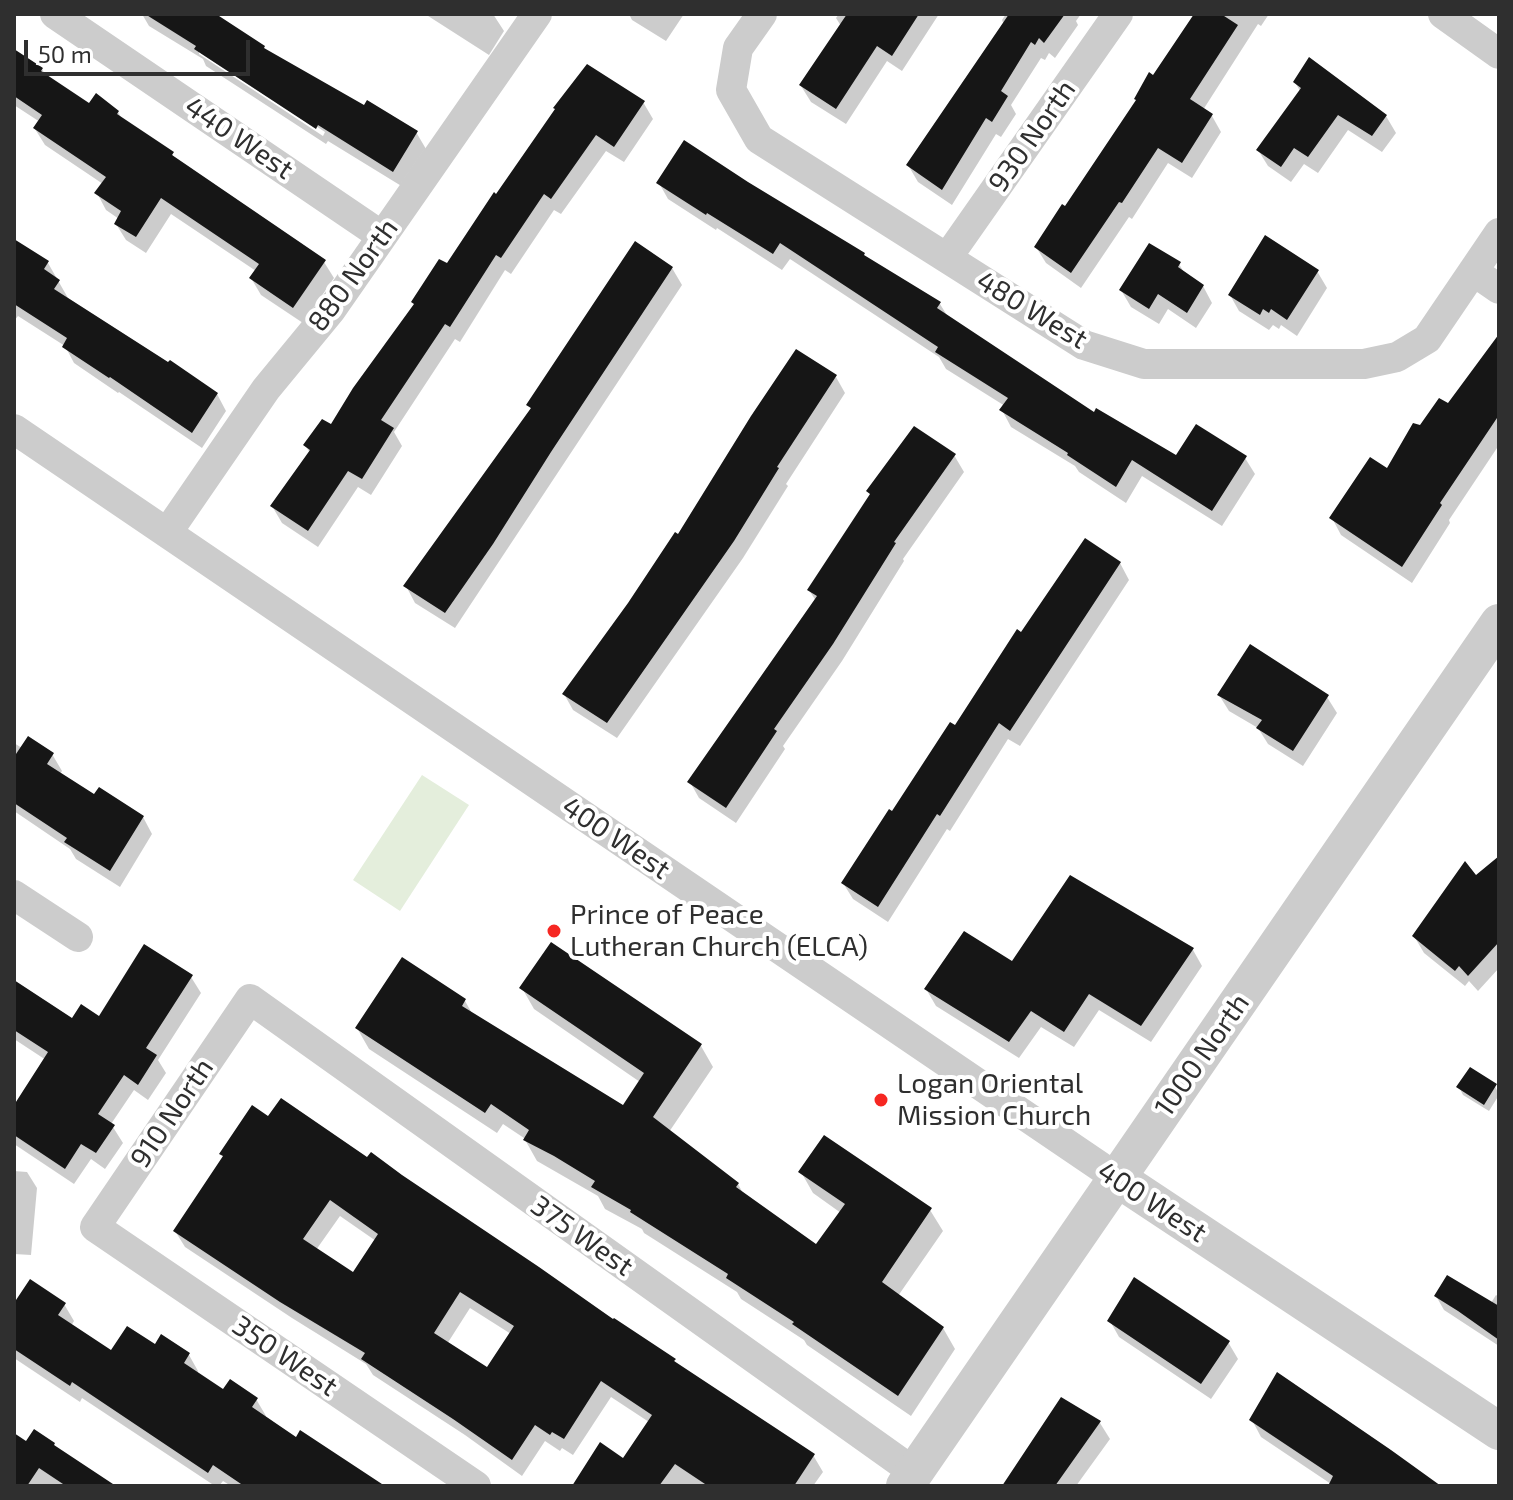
<!DOCTYPE html>
<style>
body{margin:0}
#map{position:relative;width:1513px;height:1500px;overflow:hidden;background:#fff;font-family:"Exo 2",sans-serif}
canvas{display:block}
.frame{position:absolute;inset:0;border:16px solid #2f2f2f;pointer-events:none}
.scale{position:absolute;left:24px;top:40px;width:226px;height:36px;box-sizing:border-box;border:4px solid #2f2f2f;border-top:0;padding-left:10px;font-size:24px;line-height:28px;white-space:nowrap;color:#2f2f2f;-webkit-text-stroke:6px #fff;paint-order:stroke}
</style>
<div id="map">
<canvas width="1513" height="1500"></canvas>
<div class="frame"></div>
<div class="scale">50 m</div>
</div>
<script>
const ctx = document.querySelector('canvas').getContext('2d');
ctx.lineJoin = 'round';
function fillPath(path, color) {
  ctx.fillStyle = color;
  ctx.fill(path, 'evenodd');
}
function shape(rows) {
  const path = new Path2D();
  for (const r of rows) {
    path.moveTo(r[0], r[1]);
    for (let i = 2; i < r.length; i += 2) path.lineTo(r[i], r[i + 1]);
  }
  return path;
}
function stroke(path, color, width, dash) {
  ctx.strokeStyle = color;
  ctx.lineWidth = width;
  ctx.lineCap = dash ? 'butt' : 'round';
  ctx.setLineDash(dash || []);
  ctx.stroke(path);
}
function write(font, color, halo, rows, align = 'center') {
  ctx.font = font + ' "Exo 2",sans-serif';
  ctx.lineWidth = 8;
  ctx.setLineDash([]);
  ctx.textBaseline = 'middle';
  ctx.strokeStyle = halo;
  ctx.fillStyle = color;
  for (const [text, x, y, turn = 0] of rows) {
    ctx.save();
    ctx.translate(x, y);
    ctx.rotate((+turn || 0) * Math.PI / 180);
    ctx.textAlign = isNaN(turn) ? turn : align;
    if (halo) ctx.strokeText(text, 0, 0);
    ctx.fillText(text, 0, 0);
    ctx.restore();
  }
}
fillPath(shape([
 [422,775,469,805,400,911,353,880]
]), '#e4eedc');
fillPath(shape([
 [142,14,212,14,264,48,266,51,364,107,416,132,426,149,403,187,328,141,326,144,206,66,203,59,149,26],
 [199,49,325,132,323,136,199,54],
 [425,14,493,14,504,31,489,55],
 [629,14,684,14,666,41,632,20],
 [839,14,939,14,902,71,887,61,846,124,811,102,801,86,841,26,836,18],
 [1006,14,1081,14,1076,21,1078,25,1055,58,1049,53,1045,60,1041,58,1011,105,1016,114,1001,137,996,134,952,205,918,182,908,165,1004,25,1002,20],
 [1196,14,1269,14,1261,26,1258,24,1203,110,1212,116,1221,132,1192,178,1168,163,1132,219,1129,217,1081,288,1046,263,1036,247,1065,209],
 [14,51,42,69,46,76,90,106,118,112,122,119,172,154,176,161,324,262,334,278,303,323,261,295,251,278,256,271,171,214,146,253,126,240,116,224,119,219,106,210,97,193,103,184,45,145,35,129,40,122,14,105],
 [1295,82,1386,116,1396,133,1382,152,1348,130,1318,173,1304,164,1291,182,1268,166,1258,150,1300,91],
 [643,102,653,119,624,162,606,151,561,214,554,210,511,274,505,270,460,342,455,339,394,432,402,446,371,495,358,487,318,547,282,523,272,506,310,453,305,445,332,427,447,266,495,195],
 [659,183,866,258,940,304,948,317,1094,415,1176,458,1245,458,1255,474,1222,526,1142,476,1126,503,1079,472,1075,466,1011,427,1002,410,1005,406,946,369,939,357,790,259,782,270,717,228,716,230,668,199],
 [14,242,48,263,68,298,217,394,226,411,202,448,119,392,118,393,74,363,65,346,18,316,14,321],
 [1179,264,1185,274,1203,286,1212,303,1196,328,1168,309,1159,324,1131,307,1121,290],
 [672,268,682,285,455,628,415,603,406,586,532,410,528,405],
 [1317,271,1327,288,1297,336,1281,325,1279,329,1273,325,1269,330,1239,311,1230,295],
 [1499,350,1499,445,1449,520,1450,523,1412,583,1341,535,1332,518,1387,471,1421,428,1449,406],
 [836,377,845,393,786,484,788,486,743,558,617,738,573,710,564,694,679,537],
 [954,455,964,472,903,559,904,561,842,661,783,746,785,749,736,823,699,798,690,782,816,601,809,590,871,496],
 [1120,563,1129,580,1020,746,1008,739,950,831,947,829,888,922,853,899,843,883,1022,634],
 [1219,695,1327,697,1337,713,1303,766,1268,744,1258,728,1229,711],
 [14,743,22,748,52,754,62,771,60,774,95,797,143,817,152,834,120,887,76,859,70,849,14,811],
 [1499,869,1499,968,1478,991,1469,981,1465,986,1424,953,1414,936,1476,878],
 [1071,878,1193,950,1202,966,1151,1042,1099,1010,1074,1047,1041,1027,1019,1058,936,1006,926,989,1012,964],
 [191,977,201,993,158,1060,166,1073,148,1100,134,1090,111,1124,123,1143,105,1169,91,1159,74,1184,14,1144,14,1108,46,1060,14,1039,14,982,73,1020,99,1019],
 [522,988,701,1046,713,1067,669,1132,738,1184,744,1195,817,1247,841,1213,813,1193,801,1172,930,1210,943,1231,898,1296,943,1328,955,1349,911,1416,807,1345,804,1340,741,1299,737,1292,644,1233,642,1229,605,1209,598,1196,537,1161,524,1138,503,1124,497,1133,369,1049,357,1028,465,1001,473,1015,624,1108,640,1082,534,1009],
 [1495,1086,1499,1095,1489,1111,1463,1095,1459,1087],
 [269,1119,368,1160,401,1177,674,1360,678,1366,813,1455,823,1472,813,1486,574,1486,624,1461,649,1422,611,1397,573,1455,562,1448,560,1451,545,1441,522,1476,465,1435,373,1375,366,1364,292,1318,185,1247,175,1231,224,1158,222,1154],
 [340,1216,376,1241,353,1274,316,1250],
 [470,1308,511,1334,487,1369,447,1344],
 [14,1171,27,1172,37,1188,31,1255,14,1254],
 [1496,1295,1499,1297,1499,1346,1444,1310,1436,1296,1491,1303],
 [64,1304,74,1321,71,1326,112,1353,155,1347,189,1355,198,1371,197,1374,224,1392,256,1399,266,1416,264,1418,296,1439,382,1486,231,1486,223,1481,219,1486,215,1486,82,1398,80,1402,14,1358,14,1307],
 [1110,1321,1228,1342,1238,1359,1211,1399,1119,1337],
 [1062,1399,1100,1423,1110,1439,1076,1486,1004,1486],
 [1252,1420,1438,1486,1331,1486,1331,1484,1261,1437],
 [14,1435,27,1444,54,1444,56,1449,113,1486,14,1486]
]), '#0003');
fillPath(shape([
 [145,14,216,14,265,46,264,48,364,105,367,100,418,131,393,172,318,125,316,129,194,49,196,46],
 [847,14,919,14,892,56,877,46,836,109,799,85],
 [1009,14,1065,14,1044,43,1039,38,1035,45,1031,42,1001,91,1008,96,992,122,986,118,942,190,906,165],
 [1194,14,1221,14,1238,25,1190,99,1213,114,1182,163,1158,148,1122,203,1119,202,1071,273,1034,247,1062,204,1065,206,1136,100,1134,99,1149,72,1153,75],
 [14,49,43,68,41,71,89,103,96,93,119,111,117,114,174,152,172,155,326,260,293,308,249,278,259,264,161,198,136,237,114,224,121,211,94,193,106,177,33,128,42,115,14,96],
 [1309,57,1387,115,1372,136,1338,115,1308,157,1294,148,1281,167,1256,150,1301,88,1293,82],
 [587,64,645,101,614,147,596,135,551,199,544,194,501,258,496,255,450,327,445,324,381,420,394,428,362,479,348,471,308,531,270,506,310,450,303,445,322,419,331,424,353,388,414,304,411,302,439,259,447,263,494,192,496,194,555,109,553,108],
 [684,140,748,182,865,253,864,255,941,302,937,308,1094,412,1096,408,1176,455,1196,424,1247,456,1212,511,1132,460,1116,487,1067,455,1068,453,999,410,1008,398,935,352,938,347,780,243,773,254,707,213,706,215,656,183],
 [1265,235,1319,270,1287,320,1271,309,1269,313,1263,309,1260,315,1228,295],
 [14,239,49,261,44,269,60,280,54,289,168,362,170,360,218,393,192,433,110,377,109,378,62,347,67,338,14,304],
 [635,241,673,267,551,452,493,544,445,613,403,586,531,408,526,405],
 [1149,243,1181,262,1178,267,1204,285,1187,313,1158,294,1149,309,1119,290],
 [1499,334,1499,415,1440,503,1442,505,1402,567,1329,518,1370,457,1387,468,1413,423,1420,425,1439,398,1448,403],
 [796,349,837,375,777,467,779,468,734,541,607,723,562,694,628,603,675,532,678,534,751,416],
 [914,426,956,454,894,542,896,543,833,644,774,729,777,731,726,808,687,782,817,596,807,590,870,494,866,491],
 [1085,538,1121,562,1010,731,999,723,940,816,937,814,878,907,841,883,889,809,892,811,950,722,955,725,1017,629,1021,632],
 [1250,644,1329,695,1293,751,1256,728,1262,720,1217,695],
 [28,736,54,753,47,764,94,794,99,787,144,816,110,871,64,842,67,838,14,803,14,757],
 [1499,856,1499,942,1468,976,1459,966,1455,971,1412,936,1465,861,1476,875],
 [1070,875,1194,948,1141,1026,1089,994,1064,1032,1031,1011,1009,1042,924,989,964,931,1012,961],
 [551,942,702,1044,653,1117,739,1183,736,1187,816,1244,845,1204,798,1172,824,1135,932,1208,882,1282,944,1327,898,1396,792,1324,794,1322,726,1278,728,1274,630,1212,631,1210,591,1187,595,1181,554,1156,523,1140,529,1130,491,1104,485,1113,355,1028,402,957,466,999,462,1006,623,1105,644,1073,519,988],
 [144,944,193,975,146,1048,157,1055,138,1085,124,1075,98,1114,115,1125,96,1153,81,1144,65,1169,14,1135,14,1105,48,1052,14,1030,14,980,72,1018,81,1004,99,1016],
 [1470,1067,1497,1084,1484,1105,1456,1087],
 [281,1098,367,1157,371,1152,402,1175,539,1267,613,1319,614,1318,676,1359,674,1361,815,1454,794,1486,708,1486,675,1464,659,1486,572,1486,600,1442,623,1458,652,1415,601,1381,564,1439,552,1432,550,1435,535,1425,512,1460,453,1419,361,1359,365,1353,280,1302,173,1231,223,1156,219,1154,252,1105,268,1116],
 [330,1200,378,1234,353,1272,303,1239],
 [460,1292,514,1326,487,1367,434,1333],
 [1447,1275,1499,1306,1499,1340,1458,1311,1434,1296],
 [1134,1277,1230,1341,1201,1384,1107,1321],
 [30,1279,66,1303,58,1315,111,1350,127,1326,155,1344,161,1334,190,1353,184,1363,223,1389,230,1379,258,1398,252,1407,296,1437,300,1430,385,1486,244,1486,213,1465,208,1473,72,1382,70,1386,14,1349,14,1303],
 [1277,1372,1391,1450,1441,1486,1328,1486,1333,1476,1249,1420],
 [1061,1397,1101,1421,1055,1486,1002,1486],
 [34,1429,55,1443,54,1445,116,1486,66,1486,39,1468,27,1486,14,1486,14,1433,26,1441]
]), '#161616');
stroke(shape([
 [55,14,382,236],
 [762,14,738,48,731,90,759,139,1084,345,1144,364,1364,364,1397,357,1427,339,1499,233],
 [1443,14,1499,54],
 [947,258,1118,14],
 [1473,271,1499,289],
 [14,429,1117,1178],
 [167,533,266,389,331,310,537,14],
 [14,895,78,937],
 [476,1486,95,1227,250,999,914,1472]
]), '#ccc', 30);
stroke(shape([
 [1117,1178,1499,1431],
 [905,1486,1499,623]
]), '#ccc', 38);
for (const [x, y, r, color] of [
 [554,931,8,"#f62722"],
 [881,1100,8,"#f62722"]
]) {
  const dot = new Path2D();
  dot.arc(x, y, r, 0, 2 * Math.PI);
  ctx.fillStyle = color;
  ctx.fill(dot);
  stroke(dot, '#fff', 3);
}
write('28px', '#2f2f2f', '#fff', [
 ["930 North",1032,136,-55],
 ["440 West",239,138,34],
 ["880 North",353,275,-54],
 ["480 West",1032,310,31],
 ["400 West",616,838,34],
 ["1000 North",1202,1055,-55],
 ["910 North",172,1113,-56],
 ["400 West",1152,1202,33],
 ["375 West",582,1236,35],
 ["350 West",285,1356,34]
]);
write('28px', '#2f2f2f', '#fff', [
 ["Prince of Peace",570,915],
 ["Lutheran Church (ELCA)",570,947],
 ["Logan Oriental",897,1084],
 ["Mission Church",897,1116]
], 'left');
</script>
